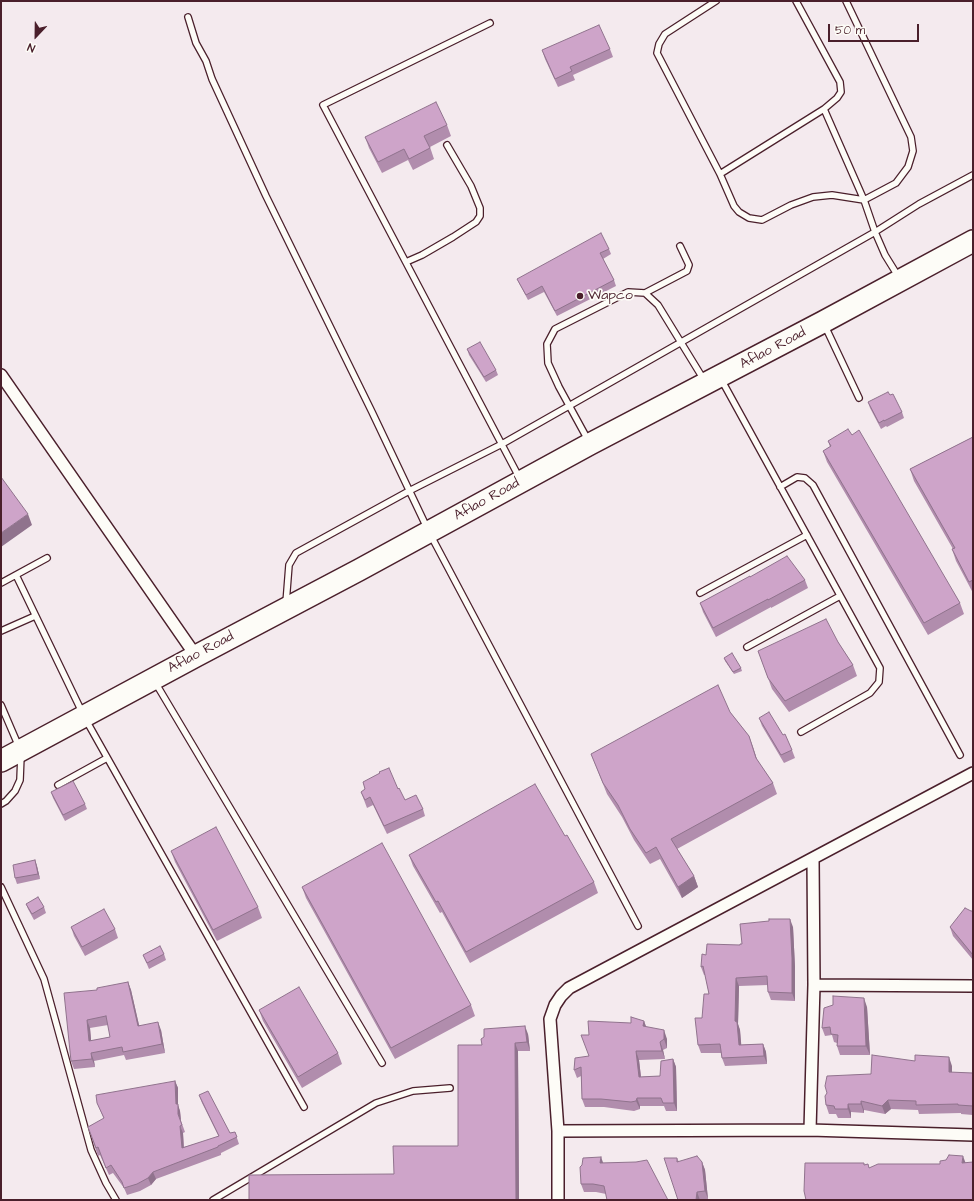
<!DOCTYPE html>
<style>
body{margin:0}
#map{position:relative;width:974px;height:1201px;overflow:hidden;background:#f4eaee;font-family:"Architects Daughter",sans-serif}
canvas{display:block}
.frame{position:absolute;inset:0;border:2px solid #4a1f2b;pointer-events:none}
.north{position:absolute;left:16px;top:16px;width:40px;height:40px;-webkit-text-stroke:3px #fdfcf7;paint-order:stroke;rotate:202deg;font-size:11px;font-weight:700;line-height:16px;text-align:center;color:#4a1f2b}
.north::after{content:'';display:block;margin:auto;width:14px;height:18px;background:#4a1f2b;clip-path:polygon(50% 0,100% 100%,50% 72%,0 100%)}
.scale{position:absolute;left:828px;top:24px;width:91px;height:18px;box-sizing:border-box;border:2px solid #4a1f2b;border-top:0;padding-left:5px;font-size:12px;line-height:14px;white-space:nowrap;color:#4a1f2b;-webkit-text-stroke:3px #fdfcf7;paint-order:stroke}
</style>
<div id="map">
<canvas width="974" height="1201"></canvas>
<div class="frame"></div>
<div class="north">N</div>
<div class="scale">50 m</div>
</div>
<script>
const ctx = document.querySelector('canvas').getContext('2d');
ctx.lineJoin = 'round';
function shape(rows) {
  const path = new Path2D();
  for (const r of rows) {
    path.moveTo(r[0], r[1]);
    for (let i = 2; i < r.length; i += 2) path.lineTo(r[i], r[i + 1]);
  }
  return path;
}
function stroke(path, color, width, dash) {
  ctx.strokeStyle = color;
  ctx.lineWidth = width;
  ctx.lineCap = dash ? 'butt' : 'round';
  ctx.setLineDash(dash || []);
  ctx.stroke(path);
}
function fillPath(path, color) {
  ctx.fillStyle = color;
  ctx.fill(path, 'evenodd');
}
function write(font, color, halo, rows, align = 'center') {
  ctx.font = font + ' "Architects Daughter",sans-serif';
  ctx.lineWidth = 3.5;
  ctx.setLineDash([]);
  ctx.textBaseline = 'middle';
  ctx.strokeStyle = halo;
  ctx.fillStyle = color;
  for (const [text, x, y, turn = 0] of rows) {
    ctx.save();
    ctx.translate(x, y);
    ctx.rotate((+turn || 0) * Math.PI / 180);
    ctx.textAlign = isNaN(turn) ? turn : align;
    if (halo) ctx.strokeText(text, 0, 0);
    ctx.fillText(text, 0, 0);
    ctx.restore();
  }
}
const lane = shape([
 [716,1,665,34,659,44,657,53,720,174,734,206,739,212,749,218,762,220,791,205,813,197,832,195,864,200,896,183,908,167,913,151,911,137,846,1],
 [796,1,840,82,841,92,837,98,824,109],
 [188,17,196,43,206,61,212,79,266,196,372,412,429,532,638,926],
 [490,23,323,105,519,477],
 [720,174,824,109,864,200,875,232,885,255,898,276],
 [406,262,422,255,453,237,476,222,480,216,480,208,471,186,447,145],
 [645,293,687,271,689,265,680,246],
 [825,326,859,398],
 [721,379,880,668,879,682,870,693,801,732],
 [588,440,559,387,548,363,547,344,555,329,628,292,645,293,658,305,704,380],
 [780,487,797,477,805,478,813,485,960,755],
 [16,575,82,712],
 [1,583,47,558],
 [700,593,807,535],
 [286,603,289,565,296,553,409,491,502,444,875,232,919,204,973,175],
 [1,631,35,616],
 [747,647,840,596],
 [155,682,382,1063],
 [1,705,19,747],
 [86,720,304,1107],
 [58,785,107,758],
 [1,804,6,801,15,791,20,780,21,755],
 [1,887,44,979,91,1150,106,1183,116,1200],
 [213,1200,376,1103,413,1091,450,1088]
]);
const street = shape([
 [1,375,196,656],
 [814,985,973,986],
 [810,1130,814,985,813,859],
 [558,1131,810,1130,973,1135],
 [558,1200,558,1131,550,1019,555,1005,561,996,569,988,973,773]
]);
const highway = shape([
 [1,761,196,656,359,570,590,444,823,322,973,241]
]);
stroke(lane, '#4a1f2b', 8);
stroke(street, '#4a1f2b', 14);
stroke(highway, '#4a1f2b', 24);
stroke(lane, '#fdfcf7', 5.5);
stroke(street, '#fdfcf7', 11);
stroke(highway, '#fdfcf7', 21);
fillPath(shape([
 [610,49,613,57,573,75,575,80,558,87,545,59,542,50],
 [447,125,451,136,430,147,434,159,413,170,408,160,382,173,369,148,365,137],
 [609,249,611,254,603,259,614,280,616,286,557,316,544,292,528,300,520,285,517,279],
 [467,349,496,370,498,375,486,382,469,355],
 [868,402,902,412,904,418,887,427,886,426,881,429,870,408],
 [852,435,960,603,964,614,928,635,827,462,823,451,830,447,828,441],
 [973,437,973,593,956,561,952,549,953,549,914,481,910,469],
 [750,577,805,580,808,588,771,608,771,607,716,637,703,612,700,603],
 [838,642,853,665,857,676,789,712,772,689,758,651],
 [724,658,741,668,742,671,734,674,725,661],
 [730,712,749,736,757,760,773,783,777,794,677,849,694,876,698,887,682,898,660,859,650,864,634,840,622,817,607,794,591,754],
 [759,718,792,750,795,758,784,763,762,726],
 [363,782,398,789,405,800,423,809,425,816,387,834,373,805,367,808,361,792,365,789],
 [51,792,85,804,87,809,65,821,53,798],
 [565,836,594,882,598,893,470,963,442,912,440,913,413,866,409,855],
 [171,851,258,907,262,918,217,941,175,862],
 [35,860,37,866,40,879,17,884,15,878],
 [302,887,471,1005,475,1016,395,1059,306,898],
 [26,904,44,907,46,913,34,920,28,909],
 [971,911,973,911,973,960,953,936,950,927],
 [71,927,115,929,118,938,85,956,74,936],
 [793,927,795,967,795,1001,771,1000,768,992,768,985,739,986,738,1024,740,1030,741,1045,763,1044,766,1052,767,1064,725,1066,722,1058,721,1053,701,1053,698,1045,702,1018,709,994,705,975,704,975,701,967,706,955,740,945,742,944],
 [164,954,166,960,149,969,143,955],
 [128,982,131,990,139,1025,161,1030,165,1053,126,1060,124,1055,94,1061,95,1067,74,1069,71,1061,97,990],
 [108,1025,110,1037,91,1041,90,1028],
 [867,1007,870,1055,840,1055,837,1046,837,1043,834,1042,832,1035,825,1036,822,1028],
 [259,1010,338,1053,342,1064,302,1088,263,1021],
 [644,1021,646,1027,667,1039,667,1048,663,1050,665,1059,639,1060,641,1077,660,1076,673,1059,676,1067,677,1111,666,1111,664,1106,640,1106,640,1109,634,1111,604,1107,585,1107,582,1099,581,1076,577,1078,574,1070,589,1056,589,1035,631,1023],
 [528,1034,530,1051,518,1051,519,1200,249,1200,394,1174,458,1146,482,1045],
 [915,1061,952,1066,952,1073,973,1073,973,1115,961,1114,961,1113,919,1114,918,1110,891,1109,885,1114,864,1110,864,1113,851,1112,851,1118,838,1118,836,1114,829,1114,826,1105,871,1074],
 [175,1081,178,1088,178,1105,180,1111,181,1121,185,1132,183,1133,184,1147,219,1137,202,1103,199,1095,230,1133,235,1132,239,1144,221,1153,221,1155,156,1179,151,1185,140,1191,127,1195,124,1188,113,1173,109,1175,100,1155,98,1156,88,1127,104,1119,97,1103],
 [601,1157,606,1194,596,1192,584,1192,581,1184],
 [677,1158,679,1162,702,1162,705,1170,708,1199,700,1200,678,1200]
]), '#b18dad');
fillPath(shape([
 [28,514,32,525,1,547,1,533],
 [749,736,753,747,760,769,756,758],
 [35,860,37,866,40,879,38,874],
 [694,876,698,887,682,898,678,887],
 [790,919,793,927,795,967,795,1001,792,993],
 [736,978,739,986,738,1024,740,1030,742,1053,739,1045,735,1021],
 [128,982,131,990,141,1034,138,1026],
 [864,998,867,1007,870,1055,866,1046],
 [87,1020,90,1028,92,1050,89,1041],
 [644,1021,647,1029,643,1026],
 [158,1022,161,1030,165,1053,162,1044],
 [525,1026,528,1034,530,1051,527,1042],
 [664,1030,667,1039,667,1048,664,1039],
 [660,1042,663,1050,665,1059,662,1051],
 [515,1043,518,1051,519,1200,516,1200],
 [763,1044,766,1052,767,1064,764,1056],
 [636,1051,639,1060,642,1086,639,1077],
 [91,1053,94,1061,95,1067,92,1059],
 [949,1057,952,1066,952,1081,949,1072],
 [673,1059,676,1067,677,1111,674,1103],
 [175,1081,178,1088,178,1105,180,1111,181,1121,178,1114,176,1104],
 [637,1098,640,1106,640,1109,636,1101],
 [888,1100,891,1109,885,1114,882,1106],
 [861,1101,864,1110,864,1113,861,1104],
 [848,1104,851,1112,851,1118,848,1109],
 [180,1126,183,1133,184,1155,182,1148],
 [963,1156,966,1164,962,1163],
 [601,1157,604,1165,600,1163],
 [702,1162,705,1170,708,1199,705,1191],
 [153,1172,156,1179,151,1185,148,1178],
 [697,1192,700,1200,696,1200]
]), '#90738d');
const building = shape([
 [599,25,610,49,570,67,572,71,555,79,542,50,599,25],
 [436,102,447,125,424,136,430,148,409,159,404,149,378,162,365,137,436,102],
 [601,233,609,249,600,253,614,280,555,311,542,286,526,295,517,279,601,233],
 [480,342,496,370,484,377,467,349,480,342],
 [888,392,890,395,893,394,902,412,884,421,884,420,879,423,868,402,888,392],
 [848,429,852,435,859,430,960,603,924,623,823,451,831,446,828,441,848,429],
 [973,437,973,580,969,582,952,549,955,548,910,469,973,437],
 [1,477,28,514,1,533,1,477],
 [787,556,805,580,768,600,768,599,713,628,700,603,750,576,750,577,787,556],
 [826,619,838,642,853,665,785,701,768,678,758,651,826,619],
 [732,653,741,668,733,672,724,658,732,653],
 [718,685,730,712,749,736,756,758,773,783,671,839,694,876,678,887,656,847,646,853,630,829,618,805,603,783,591,754,718,685],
 [769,712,783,735,785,734,792,750,781,755,759,718,769,712],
 [389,768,398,789,399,788,405,800,416,795,423,809,384,826,370,797,365,800,361,792,365,789,363,782,380,773,379,772,389,768],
 [73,781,85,804,63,815,51,792,73,781],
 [535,784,565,836,567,835,594,882,466,952,438,901,436,902,409,855,535,784],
 [216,827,258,907,213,930,171,851,216,827],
 [382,843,471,1005,391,1048,302,887,382,843],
 [35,860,38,874,15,878,13,865,35,860],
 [38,897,44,907,32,914,26,904,38,897],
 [965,908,971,911,973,911,973,955,950,927,965,908],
 [104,909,115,929,82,947,71,927,104,909],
 [769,919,790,919,792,958,792,993,768,992,767,976,736,978,735,1021,737,1022,739,1045,763,1044,764,1056,722,1058,720,1044,698,1045,695,1018,702,1018,704,994,709,994,703,966,701,967,702,954,706,955,707,944,740,945,740,944,742,944,740,924,769,921,769,919],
 [160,946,164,954,147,963,143,955,160,946],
 [128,982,138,1026,158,1022,162,1044,123,1052,122,1047,91,1053,92,1059,71,1061,64,993,97,990,97,988,128,982],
 [106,1016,110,1037,89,1041,87,1020,106,1016],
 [299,987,338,1053,298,1077,259,1010,299,987],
 [833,996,864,998,866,1046,837,1046,838,1035,831,1034,830,1027,822,1028,824,1008,833,1005,833,996],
 [631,1017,644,1021,643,1026,664,1030,664,1039,660,1042,662,1051,636,1051,639,1077,660,1076,661,1061,673,1059,674,1103,663,1103,661,1098,637,1098,636,1101,631,1102,601,1099,582,1099,581,1067,574,1070,575,1058,589,1056,581,1035,589,1035,588,1021,631,1023,631,1017],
 [525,1026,527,1042,515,1043,516,1200,249,1200,249,1175,394,1174,393,1146,458,1146,458,1045,482,1045,481,1039,484,1037,484,1029,525,1026],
 [872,1055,915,1061,915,1055,949,1057,949,1072,973,1073,973,1106,958,1105,958,1104,916,1105,916,1101,888,1100,882,1106,861,1101,861,1104,848,1104,848,1109,835,1109,834,1106,826,1105,825,1096,827,1093,825,1086,827,1076,871,1074,872,1055],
 [175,1081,176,1104,178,1104,178,1114,182,1125,180,1126,182,1148,219,1136,199,1095,208,1091,230,1133,235,1132,237,1137,218,1146,218,1147,153,1172,148,1178,137,1184,124,1188,122,1182,111,1165,106,1168,98,1147,96,1148,88,1127,104,1118,97,1103,96,1095,175,1081],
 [949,1155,963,1156,962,1163,973,1162,973,1200,806,1200,804,1191,805,1163,864,1163,864,1165,868,1164,869,1168,878,1164,940,1164,940,1161,946,1160,949,1155],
 [697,1156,702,1162,705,1191,697,1192,696,1200,678,1200,664,1158,677,1158,677,1162,697,1156],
 [601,1157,600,1163,636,1162,647,1160,668,1200,607,1200,604,1186,593,1184,581,1184,580,1167,582,1165,583,1158,601,1157]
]);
fillPath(building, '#cea4c9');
stroke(building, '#90738d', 1);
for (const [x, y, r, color] of [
 [580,296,4,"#4a1f2b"]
]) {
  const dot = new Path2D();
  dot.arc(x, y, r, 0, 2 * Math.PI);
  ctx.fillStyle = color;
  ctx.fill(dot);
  stroke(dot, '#fdfcf7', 1.5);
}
write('14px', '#4a1f2b', '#fdfcf7', [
 ["Wapco",588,296]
], 'left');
write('14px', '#4a1f2b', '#fdfcf7', [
 ["Aflao Road",773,349,-28],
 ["Aflao Road",487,500,-29],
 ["Aflao Road",201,653,-28]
]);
</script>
